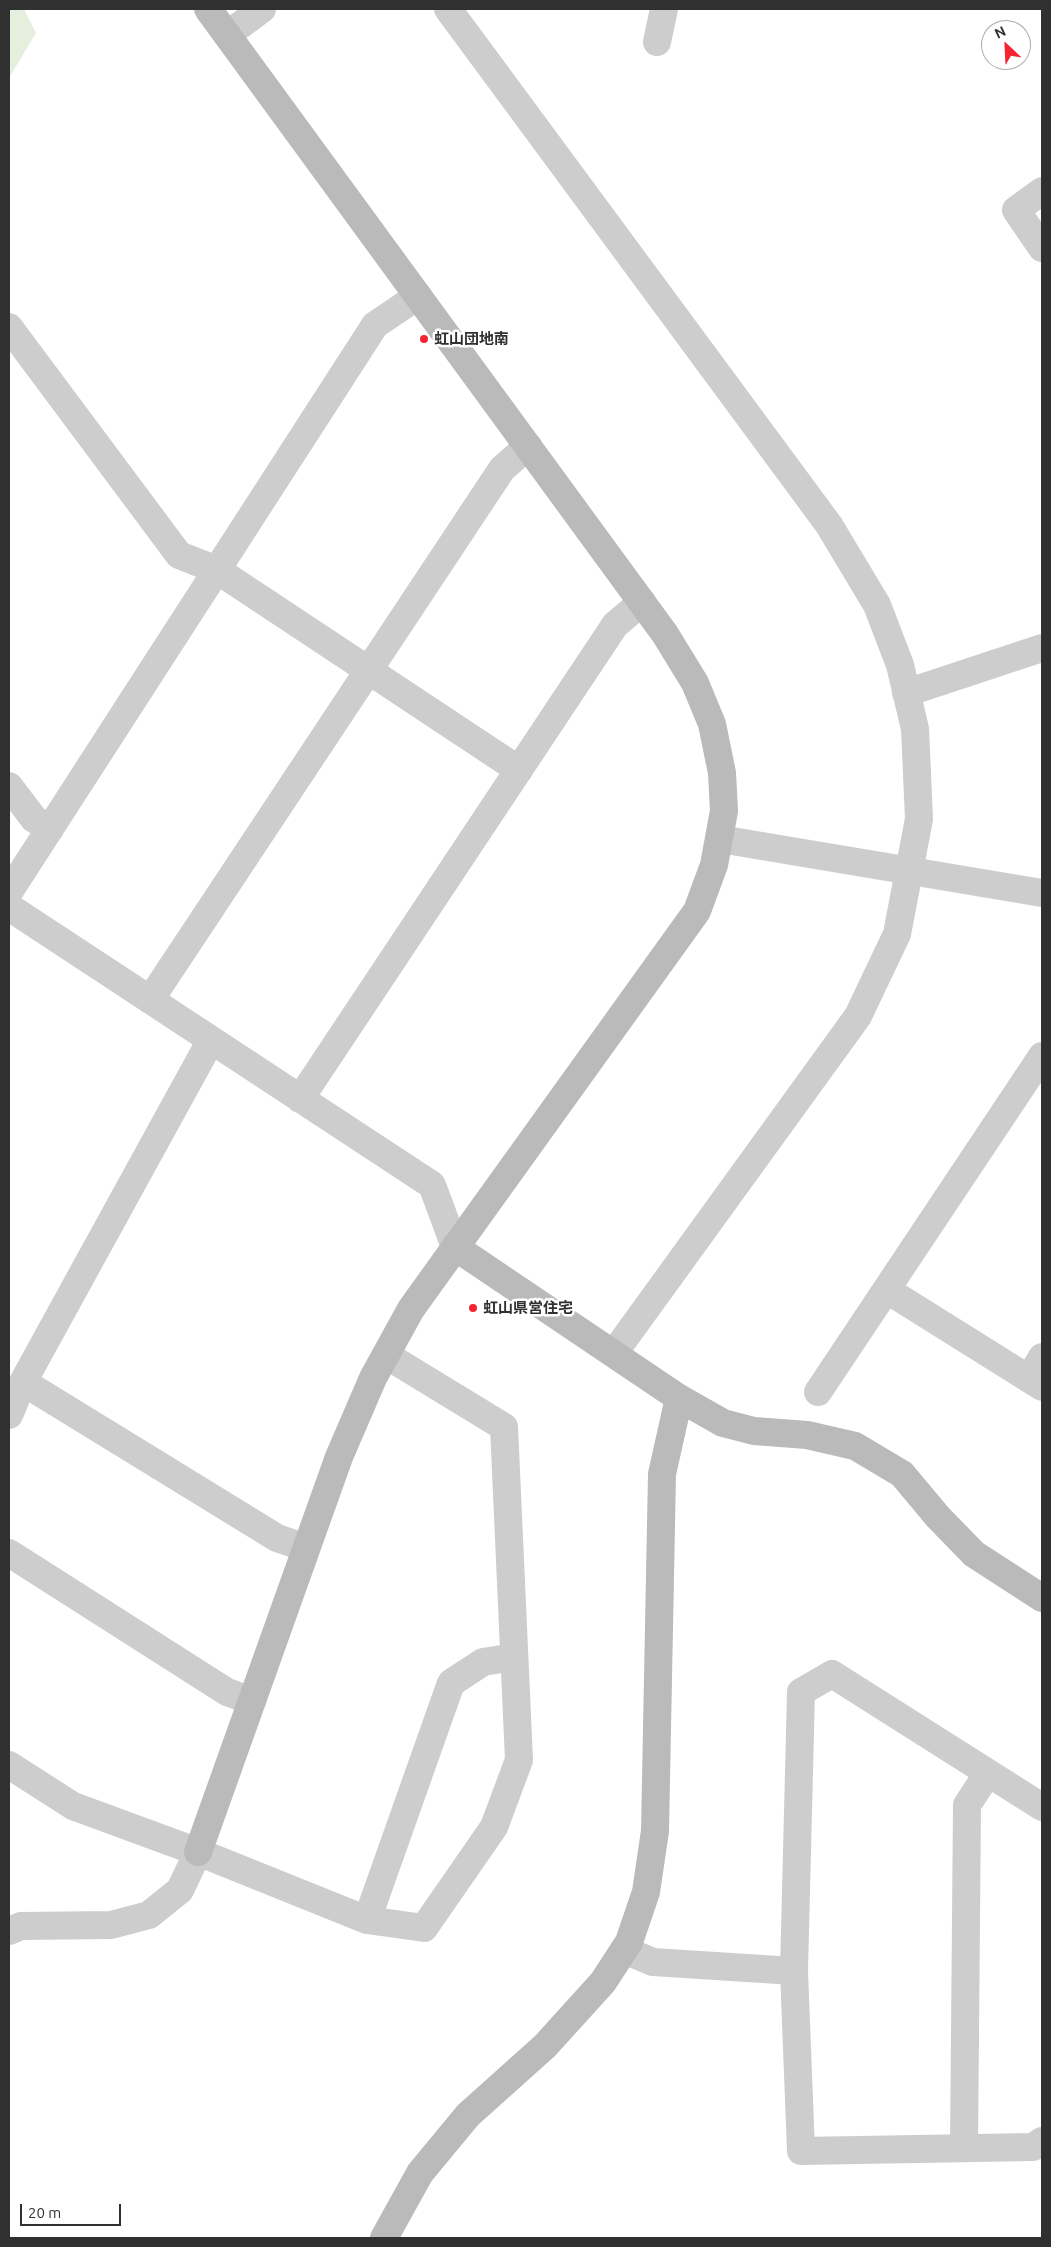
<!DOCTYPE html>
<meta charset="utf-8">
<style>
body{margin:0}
#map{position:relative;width:1051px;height:2247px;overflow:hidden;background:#fff;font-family:Ubuntu,sans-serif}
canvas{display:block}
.frame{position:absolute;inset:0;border:10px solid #303030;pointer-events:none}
.north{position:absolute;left:981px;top:20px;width:50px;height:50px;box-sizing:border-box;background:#fff;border:1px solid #acacac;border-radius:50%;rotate:335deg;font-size:14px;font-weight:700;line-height:20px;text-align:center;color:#303030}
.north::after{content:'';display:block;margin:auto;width:18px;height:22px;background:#f62433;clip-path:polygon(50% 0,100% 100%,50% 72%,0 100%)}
.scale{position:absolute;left:20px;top:2204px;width:101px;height:22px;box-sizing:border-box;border:2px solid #303030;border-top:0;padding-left:6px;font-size:15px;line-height:18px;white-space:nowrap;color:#303030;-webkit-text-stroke:4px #fff;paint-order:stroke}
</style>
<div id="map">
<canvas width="1051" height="2247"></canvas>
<div class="frame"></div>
<div class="north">N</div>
<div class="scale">20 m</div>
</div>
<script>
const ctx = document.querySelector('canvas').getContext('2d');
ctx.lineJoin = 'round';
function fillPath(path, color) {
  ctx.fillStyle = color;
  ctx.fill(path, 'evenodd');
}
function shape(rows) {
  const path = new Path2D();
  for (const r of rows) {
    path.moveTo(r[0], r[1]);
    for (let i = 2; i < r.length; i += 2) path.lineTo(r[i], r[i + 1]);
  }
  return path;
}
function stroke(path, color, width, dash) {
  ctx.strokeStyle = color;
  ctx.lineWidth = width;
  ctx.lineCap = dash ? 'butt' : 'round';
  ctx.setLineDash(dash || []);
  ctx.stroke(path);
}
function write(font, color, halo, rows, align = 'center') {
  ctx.font = font + ' Ubuntu,"Noto Sans JP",sans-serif';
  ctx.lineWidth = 5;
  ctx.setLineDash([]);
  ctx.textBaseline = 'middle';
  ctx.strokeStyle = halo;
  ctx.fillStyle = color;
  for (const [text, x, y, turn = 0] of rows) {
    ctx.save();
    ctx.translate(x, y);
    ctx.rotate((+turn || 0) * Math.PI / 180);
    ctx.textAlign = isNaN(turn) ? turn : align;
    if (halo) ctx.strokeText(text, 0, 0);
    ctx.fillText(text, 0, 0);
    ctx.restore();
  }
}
fillPath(shape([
 [9,9,24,9,36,33,9,78]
]), '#e6eedd');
stroke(shape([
 [448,9,829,525,877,605,900,665,915,729,919,819,897,934,858,1016,614,1353],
 [227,35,262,9],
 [657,42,664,9],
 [1042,191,1016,210,1042,248],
 [9,327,179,555,217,570,519,770],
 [906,693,1042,648],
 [9,786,34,819,50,829],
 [720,839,1042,893],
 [9,892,375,325,418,296],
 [9,907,432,1185,455,1247],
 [150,1000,502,469,528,446],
 [300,1099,615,625,642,602],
 [887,1290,1042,1387],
 [1029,1379,1042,1357],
 [23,1382,277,1538,306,1548],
 [818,1392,1042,1056],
 [9,1415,23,1382,211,1040],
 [9,1553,227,1692,252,1701],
 [9,1765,73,1806,198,1852,367,1920,424,1928,494,1827,519,1760,504,1427,386,1355],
 [1042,1807,832,1674,801,1692,794,1971,801,2151,1033,2147,1042,2141],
 [367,1920,451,1683,483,1662,514,1657],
 [9,1931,21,1926,111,1925,149,1915,180,1890,198,1852],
 [624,1950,653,1962,794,1971],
 [964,2148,967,1805,988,1773]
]), '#cdcdcd', 28);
stroke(shape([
 [455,1247,679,1398,723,1423,754,1431,807,1435,855,1446,902,1474,938,1517,974,1554,1042,1598],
 [198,1852,339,1457,373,1378,411,1309,697,911,714,865,724,811,722,773,712,724,695,683,665,634,208,9],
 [384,2238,420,2173,468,2115,545,2046,603,1982,629,1942,646,1892,655,1831,662,1474,679,1398]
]), '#bababa', 28);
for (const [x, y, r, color] of [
 [424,339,5,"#f62433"],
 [473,1308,5,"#f62433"]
]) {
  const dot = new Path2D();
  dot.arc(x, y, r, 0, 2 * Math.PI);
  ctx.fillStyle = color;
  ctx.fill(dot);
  stroke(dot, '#fff', 2);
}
write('bold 15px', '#303030', '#fff', [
 ["虹山団地南",434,339],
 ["虹山県営住宅",483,1308]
], 'left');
</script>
